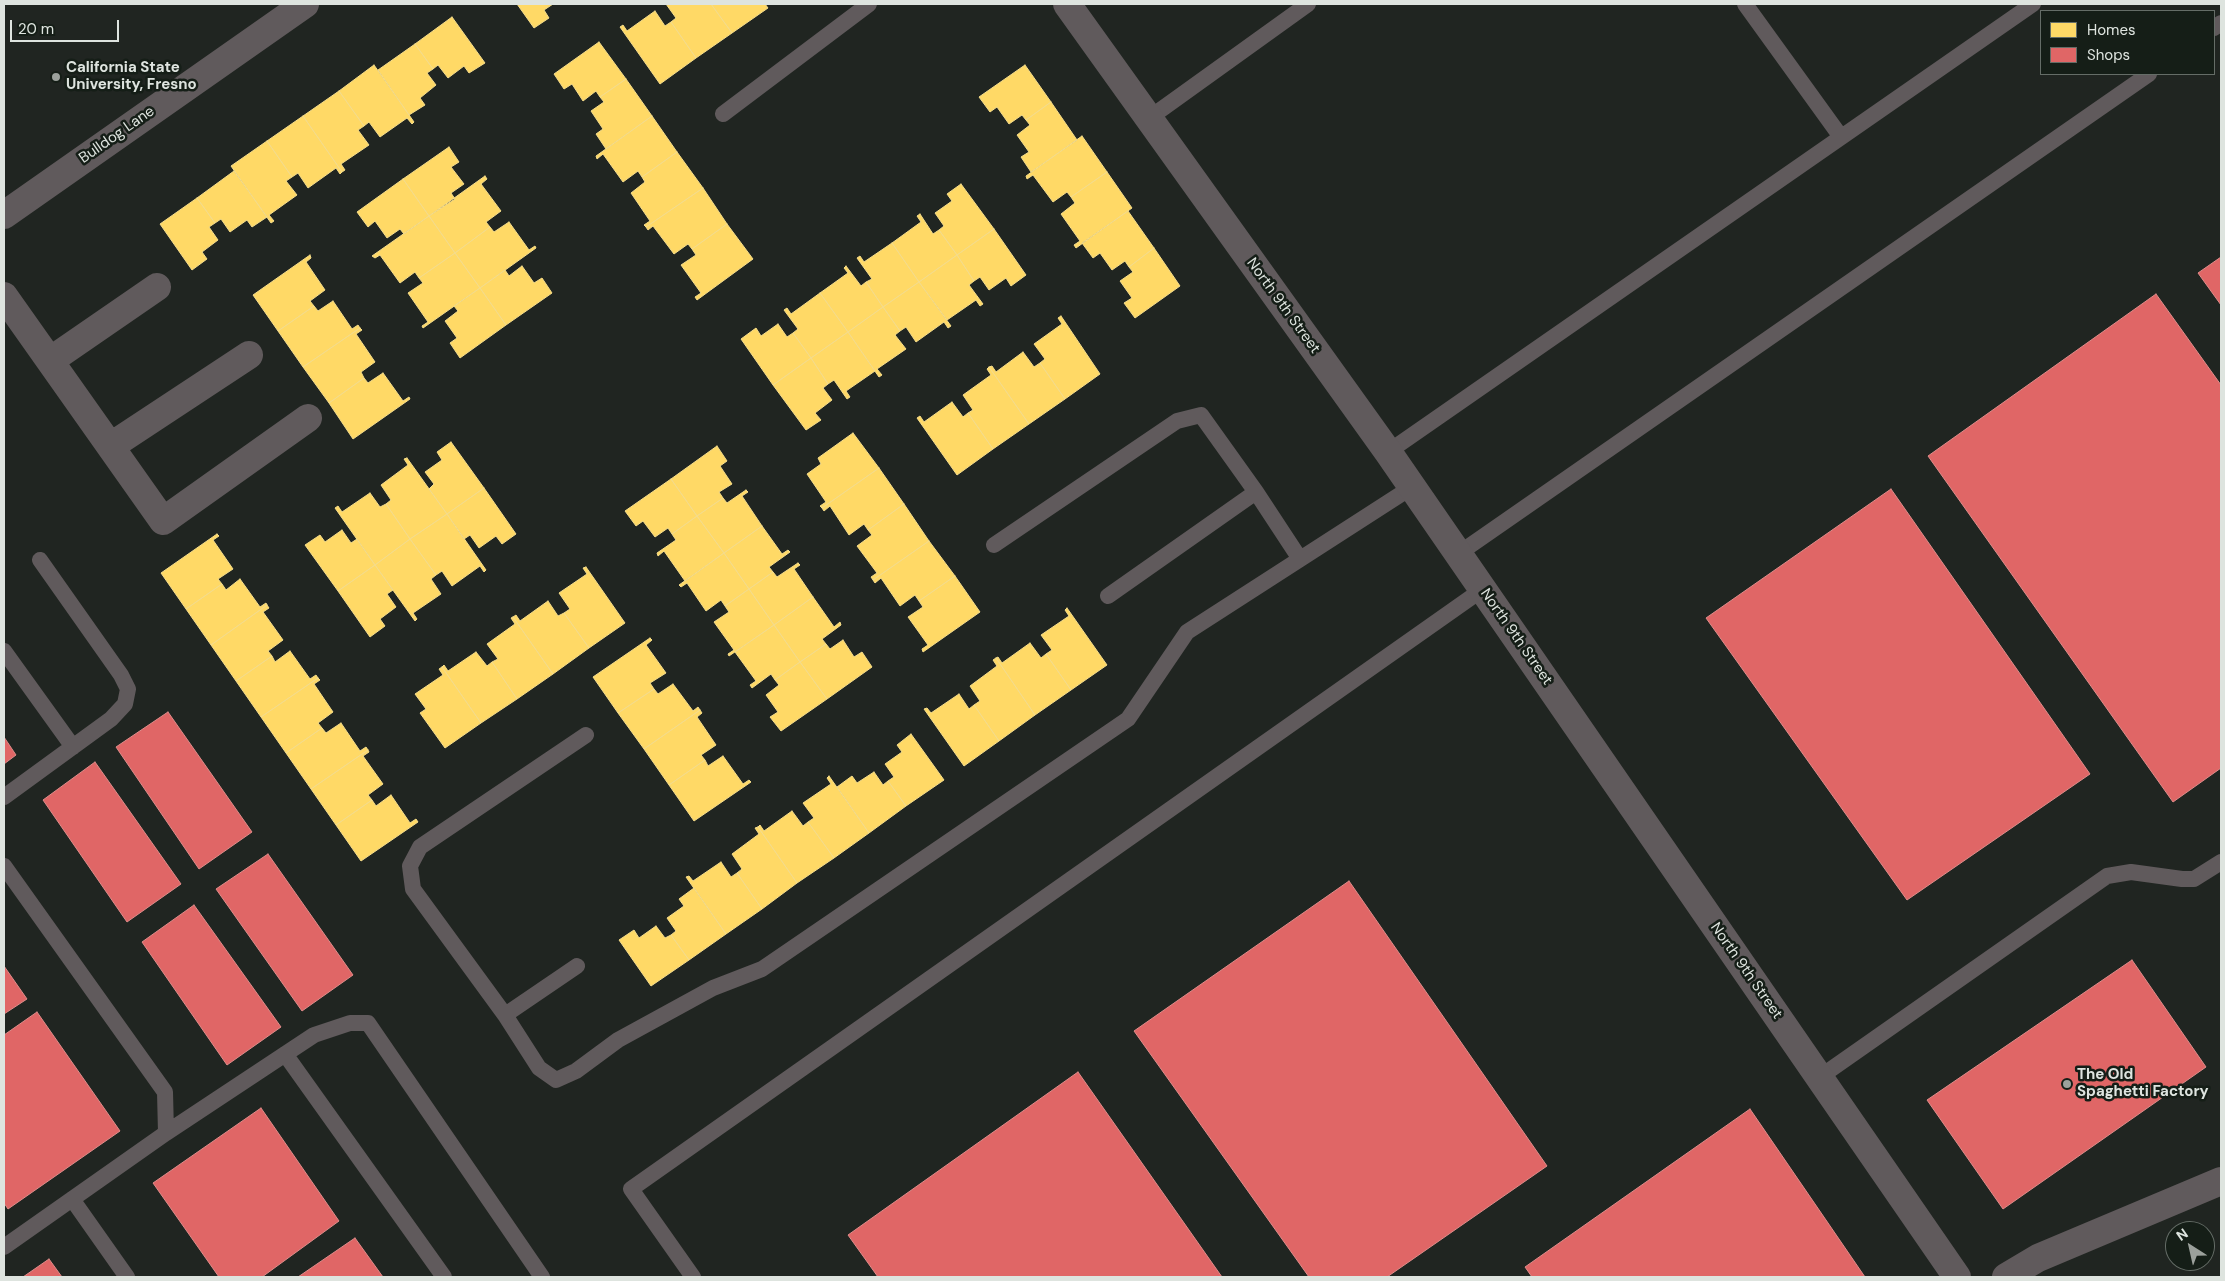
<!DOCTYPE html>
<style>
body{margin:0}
#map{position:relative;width:2225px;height:1281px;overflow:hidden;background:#202521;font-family:"DM Sans",sans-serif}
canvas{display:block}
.frame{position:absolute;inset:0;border:5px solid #dee4df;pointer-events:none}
.legend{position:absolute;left:2040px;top:10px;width:175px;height:65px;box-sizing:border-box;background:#151e17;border:1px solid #656d67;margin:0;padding:6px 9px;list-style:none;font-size:15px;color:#dee4df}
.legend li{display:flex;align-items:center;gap:10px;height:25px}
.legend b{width:25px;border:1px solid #656d67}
.north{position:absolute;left:2165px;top:1221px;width:50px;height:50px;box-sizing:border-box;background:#151e17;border:1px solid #656d67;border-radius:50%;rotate:325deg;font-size:14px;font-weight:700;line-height:20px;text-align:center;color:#dee4df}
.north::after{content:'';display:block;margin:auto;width:18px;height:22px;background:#9ca19c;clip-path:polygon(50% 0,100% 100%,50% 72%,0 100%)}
.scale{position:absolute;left:10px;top:20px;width:109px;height:22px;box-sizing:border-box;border:2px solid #dee4df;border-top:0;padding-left:6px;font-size:15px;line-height:18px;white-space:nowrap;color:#dee4df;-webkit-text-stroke:4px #151e17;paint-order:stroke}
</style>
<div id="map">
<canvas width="2225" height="1281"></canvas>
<div class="frame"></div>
<ul class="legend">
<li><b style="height:14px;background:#ffd966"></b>Homes</li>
<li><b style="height:14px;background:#e06666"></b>Shops</li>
</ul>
<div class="north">N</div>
<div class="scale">20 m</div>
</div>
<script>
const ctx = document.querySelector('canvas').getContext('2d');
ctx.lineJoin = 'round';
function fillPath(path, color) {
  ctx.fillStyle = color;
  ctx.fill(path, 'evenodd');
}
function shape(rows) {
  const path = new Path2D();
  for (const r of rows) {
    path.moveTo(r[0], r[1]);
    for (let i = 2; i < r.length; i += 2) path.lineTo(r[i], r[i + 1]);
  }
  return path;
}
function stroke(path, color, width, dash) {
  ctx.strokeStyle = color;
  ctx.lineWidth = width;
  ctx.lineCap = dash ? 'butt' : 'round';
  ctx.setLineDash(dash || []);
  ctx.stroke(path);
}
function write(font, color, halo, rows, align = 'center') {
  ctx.font = font + ' "DM Sans",sans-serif';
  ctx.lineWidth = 5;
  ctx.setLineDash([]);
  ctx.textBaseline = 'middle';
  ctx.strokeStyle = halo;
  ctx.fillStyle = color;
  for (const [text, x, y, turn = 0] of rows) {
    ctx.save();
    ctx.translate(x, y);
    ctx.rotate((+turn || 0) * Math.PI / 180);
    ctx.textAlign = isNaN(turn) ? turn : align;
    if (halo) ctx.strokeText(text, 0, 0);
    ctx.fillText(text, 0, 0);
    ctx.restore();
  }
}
const homes = shape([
 [517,4,553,4,544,10,549,18,534,28,517,4],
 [666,4,711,4,732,33,696,58,671,22,676,18,666,4],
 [711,4,765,4,768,8,732,33,711,4],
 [655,11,665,26,671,22,696,58,660,84,620,27,623,25,627,31,655,11],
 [452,17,485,63,469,73,464,66,448,78,438,65,433,69,415,44,452,17],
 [599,42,626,79,600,97,596,91,583,101,572,84,564,89,554,74,599,42],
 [415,44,433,69,427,73,436,85,420,98,425,105,409,115,378,70,415,44],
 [374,65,414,122,412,124,407,118,380,137,369,122,364,126,339,91,374,65],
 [1025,65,1051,102,1026,120,1022,115,1009,124,997,107,990,112,979,97,1025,65],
 [626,79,652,116,606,149,596,134,603,129,591,111,604,102,600,97,626,79],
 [339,91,364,126,358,130,369,145,341,164,345,170,342,172,303,116,339,91],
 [1051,102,1077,140,1031,172,1021,157,1029,152,1017,135,1030,125,1026,120,1051,102],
 [303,116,342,172,340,174,336,168,308,188,298,173,292,177,267,141,303,116],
 [652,116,677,152,642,177,638,171,623,182,603,154,597,159,596,156,652,116],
 [1082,136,1107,172,1071,197,1067,192,1053,202,1033,175,1027,179,1026,176,1082,136],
 [267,141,292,177,286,181,297,195,269,215,274,221,271,223,231,166,267,141],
 [449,147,459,162,451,167,464,184,451,193,455,199,429,216,403,179,449,147],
 [677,152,703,188,646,227,644,225,650,221,631,193,645,182,642,177,677,152],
 [234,171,267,217,252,227,247,220,230,232,221,219,215,223,197,198,234,171],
 [1107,172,1132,208,1076,248,1074,245,1080,241,1061,214,1075,203,1071,197,1107,172],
 [485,176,487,179,481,184,501,211,486,222,490,227,455,253,429,216,485,176],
 [403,179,429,216,404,234,400,229,387,238,375,221,368,227,357,212,403,179],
 [961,184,994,229,957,255,939,230,944,226,935,213,952,201,947,194,961,184],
 [703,188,727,224,692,249,688,244,674,254,653,226,648,230,646,227,703,188],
 [197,198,215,223,209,227,218,240,202,252,207,259,192,270,160,224,197,198],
 [1128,211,1154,248,1129,267,1125,261,1112,270,1100,253,1093,258,1082,243,1128,211],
 [920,214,933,234,939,230,957,255,919,282,892,243,921,222,917,216,920,214],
 [429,216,455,253,419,278,415,272,400,283,380,255,375,258,372,256,429,216],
 [509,222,529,250,535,246,536,248,480,288,455,253,490,227,494,232,509,222],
 [727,224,753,259,697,300,695,297,701,293,681,265,696,255,692,249,727,224],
 [994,229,1026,275,1011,286,1006,278,989,290,980,277,974,281,957,255,994,229],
 [892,243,919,282,883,307,866,282,872,279,857,258,860,256,864,262,892,243],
 [1154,248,1180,286,1135,318,1124,303,1132,298,1120,281,1133,272,1129,267,1154,248],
 [455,253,480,288,423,328,422,326,428,322,408,293,423,283,419,278,455,253],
 [310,255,311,258,306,262,325,290,310,301,314,306,278,331,253,295,310,255],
 [957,255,974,281,969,285,983,304,980,306,976,300,947,320,919,282,957,255],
 [522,266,534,283,542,278,552,293,506,325,480,288,505,270,509,276,522,266],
 [846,266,861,286,866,282,883,307,848,332,820,293,848,273,844,268,846,266],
 [919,282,951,326,948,328,944,322,916,342,906,327,900,331,883,307,919,282],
 [480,288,506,325,460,358,450,343,457,338,445,321,458,311,454,306,480,288],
 [820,293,848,332,811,358,793,333,798,329,784,310,787,308,791,314,820,293],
 [333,301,352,329,358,325,360,328,303,367,278,331,314,306,318,311,333,301],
 [883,307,900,331,895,335,906,349,877,369,882,375,879,377,848,332,883,307],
 [1061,316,1100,374,1065,399,1040,363,1045,359,1034,344,1062,324,1058,318,1061,316],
 [778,324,787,337,793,333,811,358,773,385,741,339,756,328,761,336,778,324],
 [360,328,362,330,356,334,375,362,361,372,364,378,329,403,303,367,360,328],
 [848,332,875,371,846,391,850,397,847,399,834,380,828,384,811,358,848,332],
 [1023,352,1034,367,1040,363,1065,399,1029,424,989,367,992,366,996,372,1023,352],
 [811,358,828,384,823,388,832,400,815,413,821,420,806,430,773,385,811,358],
 [989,367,1029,424,993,449,968,413,973,410,963,395,991,375,987,369,989,367],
 [383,373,403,401,409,397,410,399,353,439,329,403,364,378,368,383,383,373],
 [952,402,963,417,968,413,993,449,957,475,917,418,920,416,924,422,952,402],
 [853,433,879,468,822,508,820,506,826,502,807,474,821,464,818,458,853,433],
 [451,442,484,488,447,514,429,489,434,484,425,472,442,460,437,452,451,442],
 [717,446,727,461,720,466,732,484,719,492,723,498,697,516,671,479,717,446],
 [407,458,447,514,410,539,386,504,391,500,381,485,408,465,404,459,407,458],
 [879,468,904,504,868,530,864,524,849,535,830,506,824,511,822,508,879,468],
 [671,479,697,516,672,534,668,528,655,537,643,521,636,526,625,511,671,479],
 [484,488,516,534,502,544,496,536,479,548,470,535,464,539,447,514,484,488],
 [746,490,748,492,742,496,762,526,724,553,697,516,723,498,727,503,746,490],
 [370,493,380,507,386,504,410,539,375,565,335,508,338,506,342,512,370,493],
 [904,504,929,541,873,580,871,577,877,573,857,546,872,535,868,530,904,504],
 [447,514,486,570,484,572,480,566,452,586,442,571,436,575,410,539,447,514],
 [697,516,724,553,685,581,664,551,658,556,657,553,676,540,672,534,697,516],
 [762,526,782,554,788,550,790,552,769,567,773,572,749,589,724,553,762,526],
 [342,530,351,543,357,539,375,565,338,591,305,545,320,535,325,542,342,530],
 [217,534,219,536,213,540,233,569,218,579,222,584,186,609,161,573,217,534],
 [410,539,436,575,431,579,441,594,413,613,417,619,415,621,375,565,410,539],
 [929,541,955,576,919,601,915,595,900,606,881,578,875,583,873,580,929,541],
 [724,553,749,589,725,606,721,600,706,611,687,583,681,587,679,585,724,553],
 [798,563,800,565,794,569,813,597,774,625,749,589,773,572,777,577,798,563],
 [375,565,393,590,387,594,396,607,380,619,385,626,370,637,338,591,375,565],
 [586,567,625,623,589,648,564,613,570,609,559,593,587,574,583,568,586,567],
 [955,576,980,612,923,652,922,649,928,645,908,617,923,607,919,601,955,576],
 [240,579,260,607,266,603,267,605,211,645,186,609,222,584,226,590,240,579],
 [749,589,774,625,729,656,728,654,734,650,714,622,729,612,725,606,749,589],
 [813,597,834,627,840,622,841,625,822,639,826,644,800,662,774,625,813,597],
 [548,601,558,616,564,613,589,648,553,674,513,617,516,615,520,621,548,601],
 [267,605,269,608,263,612,283,640,268,651,272,656,236,681,211,645,267,605],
 [1067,608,1107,665,1071,690,1046,654,1052,650,1041,635,1069,616,1065,610,1067,608],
 [513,617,553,674,517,699,492,662,498,659,487,644,515,624,511,618,513,617],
 [774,625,800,662,775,680,771,674,752,688,750,685,756,681,735,652,774,625],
 [650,638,652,640,646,645,666,673,650,683,654,689,618,713,593,677,650,638],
 [843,640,854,657,862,652,872,667,827,699,800,662,826,644,830,649,843,640],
 [1030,643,1041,658,1046,654,1071,690,1035,715,996,658,998,657,1002,663,1030,643],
 [290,651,310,679,316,675,318,678,261,717,236,681,272,656,275,662,290,651],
 [476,652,487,666,492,662,517,699,481,723,442,667,444,665,448,671,476,652],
 [996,658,1035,715,999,741,974,705,980,701,970,686,997,666,993,660,996,658],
 [800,662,827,699,781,731,770,717,778,712,766,695,779,685,775,680,800,662],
 [442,667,481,723,445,748,420,713,426,709,415,694,443,675,439,669,442,667],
 [318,678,320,680,314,684,333,712,318,723,322,728,286,753,261,717,318,678],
 [673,684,693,711,698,707,700,710,644,749,618,713,654,689,658,694,673,684],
 [959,694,969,709,974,705,999,741,964,766,924,709,927,708,931,713,959,694],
 [700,710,702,713,697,717,716,745,701,755,705,760,669,785,644,749,700,710],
 [341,723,360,751,366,747,368,750,311,789,286,753,322,728,326,733,341,723],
 [911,734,944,780,906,806,888,781,894,777,885,764,902,752,897,745,911,734],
 [368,750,369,752,363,756,383,784,368,795,372,800,336,825,311,789,368,750],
 [723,756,743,784,749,780,751,782,694,821,669,785,705,760,708,766,723,756],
 [874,772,883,785,888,781,906,806,869,833,837,787,852,776,857,783,874,772],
 [829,776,869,833,834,858,808,822,814,818,803,803,831,784,827,778,829,776],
 [391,795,410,823,416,819,418,822,361,861,336,825,372,800,376,806,391,795],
 [792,811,803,826,808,822,834,858,797,883,758,827,760,825,764,831,792,811],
 [758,827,797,883,762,909,737,873,742,869,732,854,759,834,755,828,758,827],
 [721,862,731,877,737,873,762,909,726,934,686,877,689,876,693,881,721,862],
 [694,888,726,934,689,960,671,935,676,931,667,918,684,906,679,899,694,888],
 [656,926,665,938,671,935,689,960,651,986,619,940,634,930,639,938,656,926]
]);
fillPath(homes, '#ffd966');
stroke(homes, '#f5dc8a', 1);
const shops = shape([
 [2221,257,2221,305,2198,273,2221,257],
 [2156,294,2221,385,2221,768,2173,802,1928,456,2156,294],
 [1891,489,2090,774,1907,900,1706,618,1891,489],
 [168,712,252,832,199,869,116,747,168,712],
 [4,737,16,755,4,764,4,737],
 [95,762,181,884,127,922,43,800,95,762],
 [268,854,353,975,302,1011,216,889,268,854],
 [1349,881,1547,1166,1387,1277,1309,1277,1134,1031,1349,881],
 [194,905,281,1027,227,1065,142,942,194,905],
 [2132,960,2206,1067,2003,1209,1927,1100,2132,960],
 [4,966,27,999,4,1014,4,966],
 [37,1012,120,1131,8,1209,4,1203,4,1035,37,1012],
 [1078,1072,1222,1277,878,1277,848,1235,1078,1072],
 [261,1108,339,1221,262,1277,219,1277,153,1183,261,1108],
 [1750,1109,1865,1277,1532,1277,1525,1267,1750,1109],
 [355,1238,383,1277,298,1277,355,1238],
 [49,1259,62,1277,23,1277,49,1259]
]);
fillPath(shops, '#e06666');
stroke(shops, '#df8c8a', 1);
stroke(shape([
 [1745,4,1841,137],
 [2214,28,2221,23],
 [723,114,869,4],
 [1148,119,1308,4],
 [1388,452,2033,4],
 [994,545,1177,421,1201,415,1256,492,1300,559],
 [1458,554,2149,74],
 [1108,596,1256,492],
 [4,651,73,747],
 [4,797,111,719,125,704,128,689,121,675,40,560],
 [4,866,165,1092,166,1133,4,1247],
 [577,966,505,1015,539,1068,556,1080,576,1071,618,1040,713,988,762,969,1128,719,1187,632,1412,487],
 [505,1015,413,889,410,866,420,847,586,735],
 [285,1054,444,1277],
 [1820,1077,2107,876,2131,872,2182,879,2194,879,2221,862],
 [166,1133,314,1035,350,1023,368,1023,542,1277],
 [72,1199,127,1277],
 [693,1277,631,1189,1483,589]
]), '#605a5c', 16);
stroke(shape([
 [1067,4,1388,452,1957,1277],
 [4,215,305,4],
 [4,296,163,521,308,418],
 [51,360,157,287],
 [111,446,249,355],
 [2006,1277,2038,1258,2221,1181]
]), '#605a5c', 28);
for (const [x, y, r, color] of [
 [56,77,5,"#9ca19c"],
 [2067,1084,5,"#9ca19c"]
]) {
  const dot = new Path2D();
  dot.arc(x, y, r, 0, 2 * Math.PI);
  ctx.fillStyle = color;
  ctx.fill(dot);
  stroke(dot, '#151e17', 2);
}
write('bold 15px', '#dee4df', '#151e17', [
 ["California State",66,68],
 ["University, Fresno",66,85],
 ["The Old",2077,1075],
 ["Spaghetti Factory",2077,1092]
], 'left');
write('15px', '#dee4df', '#151e17', [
 ["Bulldog Lane",117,135,-35],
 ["North 9th Street",1283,306,54],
 ["North 9th Street",1516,637,55],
 ["North 9th Street",1746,971,55]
]);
</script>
